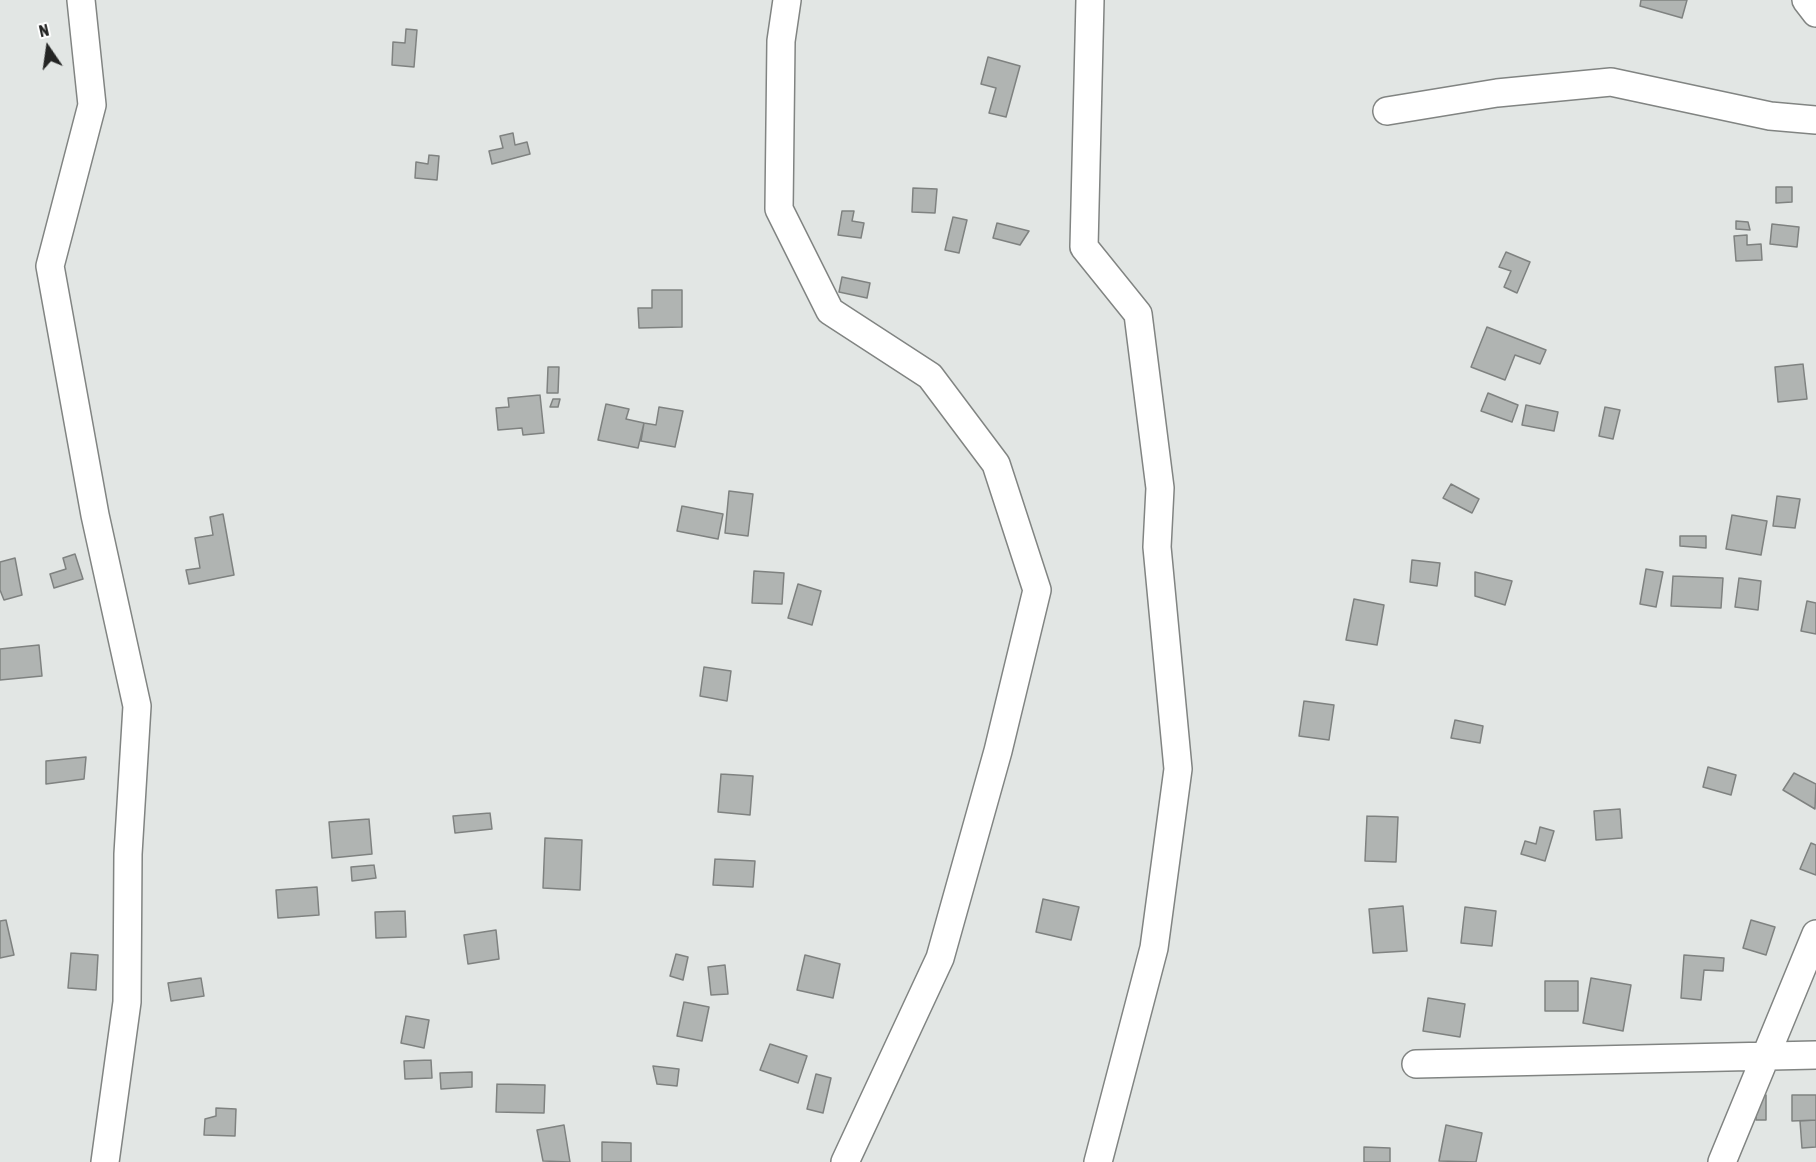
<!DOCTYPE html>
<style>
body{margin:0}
#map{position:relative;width:1816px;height:1162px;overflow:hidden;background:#e2e6e4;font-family:"Asap Condensed",sans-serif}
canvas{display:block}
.north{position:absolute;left:18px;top:18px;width:60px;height:60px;-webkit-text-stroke:4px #fff;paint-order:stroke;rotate:347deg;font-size:16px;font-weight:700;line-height:24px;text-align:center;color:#242524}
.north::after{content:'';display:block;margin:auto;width:21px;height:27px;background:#242524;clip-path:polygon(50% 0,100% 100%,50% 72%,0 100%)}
</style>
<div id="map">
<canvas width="1816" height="1162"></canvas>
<div class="north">N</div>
</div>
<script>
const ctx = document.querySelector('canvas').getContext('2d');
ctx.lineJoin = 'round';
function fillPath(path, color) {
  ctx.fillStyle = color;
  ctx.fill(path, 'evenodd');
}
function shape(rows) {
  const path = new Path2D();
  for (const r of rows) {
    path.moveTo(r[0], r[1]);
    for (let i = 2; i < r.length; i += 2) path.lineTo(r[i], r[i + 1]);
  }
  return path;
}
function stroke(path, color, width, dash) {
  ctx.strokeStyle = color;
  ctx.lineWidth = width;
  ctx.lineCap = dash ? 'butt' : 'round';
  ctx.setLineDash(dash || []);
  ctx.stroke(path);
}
const building = shape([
 [1641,0,1687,0,1682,18,1640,6,1641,0],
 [406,29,417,30,414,67,392,65,393,42,405,43,406,29],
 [988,57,1020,66,1006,117,989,113,996,88,981,84,988,57],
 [513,133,515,145,527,142,530,154,492,164,489,151,503,148,500,136,513,133],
 [429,155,439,156,437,180,415,178,416,162,428,164,429,155],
 [1776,187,1792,187,1792,202,1776,203,1776,187],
 [913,188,937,189,935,213,912,212,913,188],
 [842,211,854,211,852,221,864,223,861,238,838,235,842,211],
 [953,217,967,220,959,253,945,250,953,217],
 [1736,221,1748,222,1750,230,1736,229,1736,221],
 [997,223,1029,231,1020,245,993,238,997,223],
 [1772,224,1799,227,1797,247,1770,244,1772,224],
 [1747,235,1747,245,1761,244,1762,260,1736,261,1734,236,1747,235],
 [1506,252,1530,262,1517,293,1504,287,1511,271,1499,267,1506,252],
 [842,277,870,283,867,298,839,292,842,277],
 [652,290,682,290,682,327,639,328,638,308,652,308,652,290],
 [1487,327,1546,350,1540,364,1515,355,1505,380,1471,367,1487,327],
 [1803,364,1807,399,1778,402,1775,367,1803,364],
 [548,367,559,367,558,393,547,393,548,367],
 [1488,393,1518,405,1512,422,1481,411,1488,393],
 [540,395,544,433,523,435,522,428,498,430,496,408,509,407,508,398,540,395],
 [553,399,560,399,558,407,550,407,553,399],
 [606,404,629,409,626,419,644,423,638,448,598,440,606,404],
 [1526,405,1558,412,1554,431,1522,425,1526,405],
 [659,407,683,411,675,447,641,441,644,423,656,425,659,407],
 [1605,407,1620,410,1613,439,1599,436,1605,407],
 [1451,484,1479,499,1472,513,1443,498,1451,484],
 [729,491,753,494,748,536,725,533,729,491],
 [1777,496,1800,499,1795,528,1773,526,1777,496],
 [682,506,723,514,718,539,677,531,682,506],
 [223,514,234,575,189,584,186,570,200,568,195,538,213,535,210,517,223,514],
 [1732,515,1767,521,1761,555,1726,549,1732,515],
 [1680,536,1706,536,1706,548,1680,546,1680,536],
 [75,554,83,579,54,588,50,574,66,569,63,558,75,554],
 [15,558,22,595,4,600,0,590,0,562,15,558],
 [1412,560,1440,563,1437,586,1410,582,1412,560],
 [1646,569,1663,572,1656,607,1640,604,1646,569],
 [754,571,784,573,782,604,752,603,754,571],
 [1475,572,1512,581,1505,605,1475,596,1475,572],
 [1673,576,1723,578,1721,608,1671,606,1673,576],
 [1739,578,1761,581,1758,610,1735,607,1739,578],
 [798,584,821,591,812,625,788,618,798,584],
 [1354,599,1384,605,1377,645,1346,640,1354,599],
 [1807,601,1816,603,1816,634,1801,631,1807,601],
 [39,645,42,676,0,680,0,649,39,645],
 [704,667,731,671,727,701,700,696,704,667],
 [1304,701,1334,705,1329,740,1299,736,1304,701],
 [1455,720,1483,726,1480,743,1451,738,1455,720],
 [86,757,84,779,46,784,46,761,86,757],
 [1708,767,1736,775,1731,795,1703,787,1708,767],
 [1794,773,1816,784,1815,809,1783,790,1794,773],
 [721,774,753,776,750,815,718,812,721,774],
 [1620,809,1622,838,1596,840,1594,811,1620,809],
 [490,813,492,829,455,833,453,816,490,813],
 [1367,816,1398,817,1396,862,1365,861,1367,816],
 [369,819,372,854,332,858,329,822,369,819],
 [1540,827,1554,831,1545,861,1521,854,1525,841,1536,844,1540,827],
 [545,838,582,840,580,890,543,888,545,838],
 [1811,843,1816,845,1816,875,1800,869,1811,843],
 [715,859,755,861,753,887,713,885,715,859],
 [374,865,376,878,352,881,351,867,374,865],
 [317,887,319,915,278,918,276,890,317,887],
 [1043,899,1079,907,1071,940,1036,932,1043,899],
 [1403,906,1407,951,1373,953,1369,909,1403,906],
 [1465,907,1496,911,1492,946,1461,943,1465,907],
 [405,911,406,937,376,938,375,912,405,911],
 [6,920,14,955,0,958,0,921,6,920],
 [1751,920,1775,927,1766,955,1743,948,1751,920],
 [496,930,499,959,468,964,464,935,496,930],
 [71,953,98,955,96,990,68,988,71,953],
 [676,954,688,957,683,980,670,976,676,954],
 [805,955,840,964,833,998,797,990,805,955],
 [1684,955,1724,958,1723,971,1704,970,1701,1000,1681,998,1684,955],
 [725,965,728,994,711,995,708,967,725,965],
 [201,978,204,996,171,1001,168,983,201,978],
 [1591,978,1631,985,1623,1031,1583,1023,1591,978],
 [1545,981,1578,981,1578,1011,1545,1011,1545,981],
 [1428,998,1465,1004,1460,1037,1423,1031,1428,998],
 [684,1002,709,1007,702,1041,677,1036,684,1002],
 [406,1016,429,1020,424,1048,401,1043,406,1016],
 [770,1044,807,1056,798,1083,760,1070,770,1044],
 [431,1060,432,1078,405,1079,404,1061,431,1060],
 [653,1066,679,1069,677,1086,657,1084,653,1066],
 [472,1072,472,1087,441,1089,440,1073,472,1072],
 [816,1074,831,1078,823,1113,807,1109,816,1074],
 [497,1084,545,1085,544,1113,496,1112,497,1084],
 [1756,1095,1766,1095,1766,1120,1756,1120,1756,1095],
 [1792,1095,1816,1095,1816,1120,1792,1121,1792,1095],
 [216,1108,236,1109,235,1136,204,1135,205,1119,216,1116,216,1108],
 [1816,1120,1816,1147,1802,1148,1800,1121,1816,1120],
 [564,1125,570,1162,543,1161,537,1130,564,1125],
 [1446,1125,1482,1133,1476,1162,1439,1161,1446,1125],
 [602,1142,631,1143,631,1162,602,1162,602,1142],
 [1364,1147,1390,1148,1390,1162,1364,1162,1364,1147]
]);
fillPath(building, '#b0b4b2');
stroke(building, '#7f8280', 1.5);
const street = shape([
 [81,0,92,105,50,266,95,515,137,706,128,854,127,1002,105,1162],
 [787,0,781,41,779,209,830,311,930,376,996,464,1037,590,998,751,940,958,845,1162],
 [1090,0,1084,247,1138,314,1160,488,1157,547,1178,769,1154,948,1098,1162],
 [1806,0,1816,13],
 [1387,111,1497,93,1611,82,1770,116,1816,120],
 [1416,1064,1816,1055],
 [1722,1162,1816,934]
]);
stroke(street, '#818482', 30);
stroke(street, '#fff', 27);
</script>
